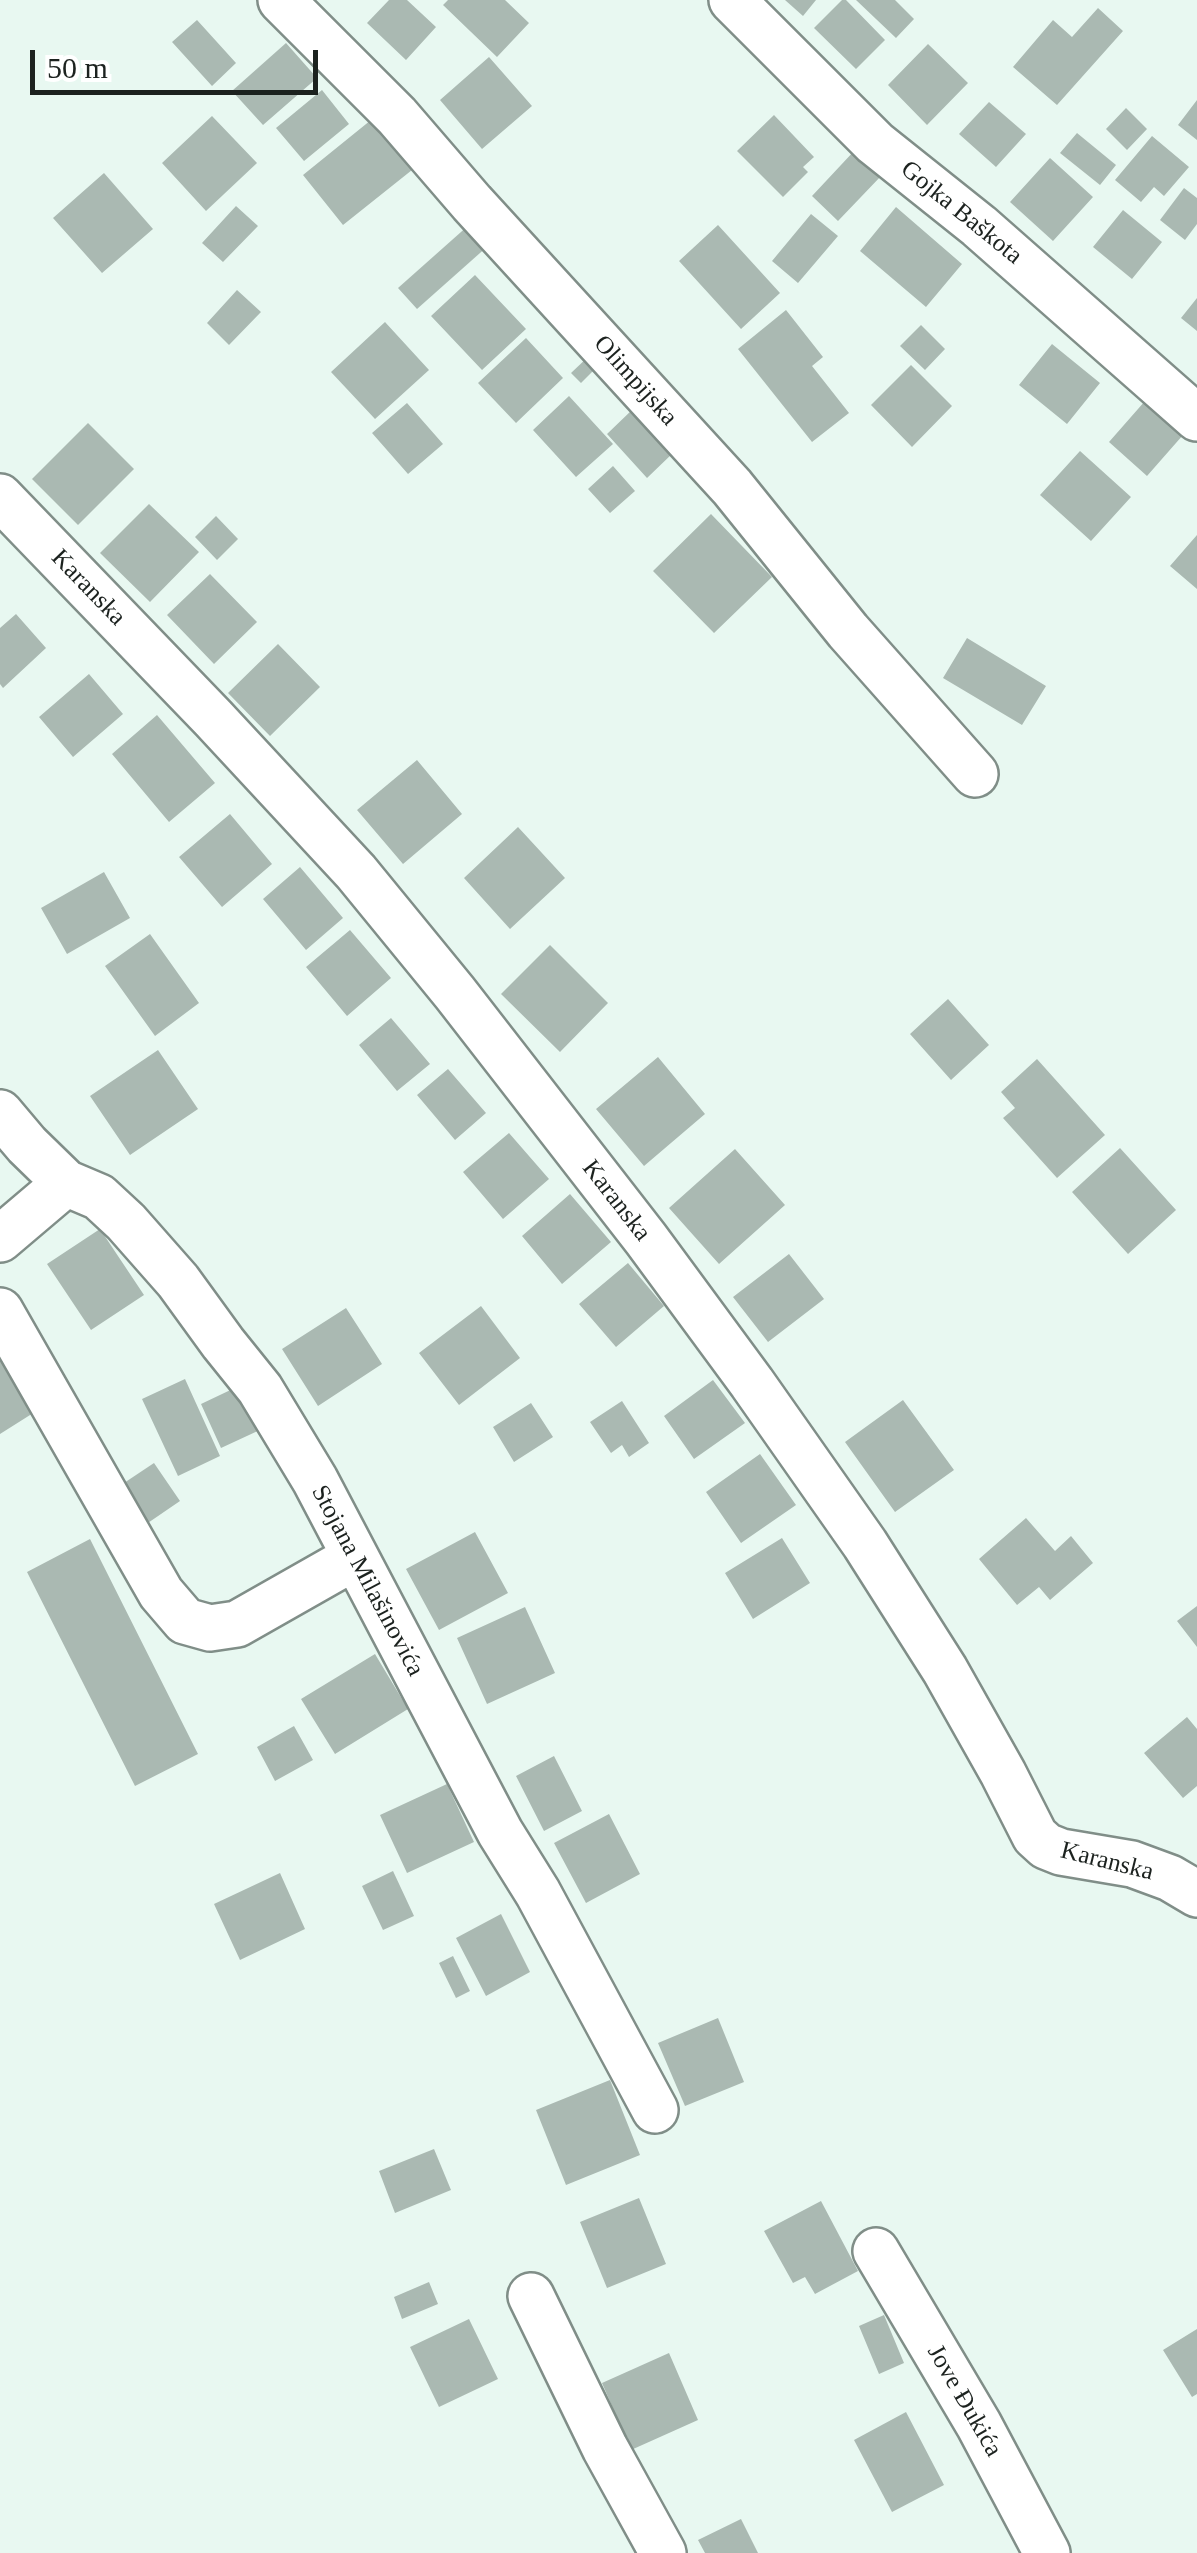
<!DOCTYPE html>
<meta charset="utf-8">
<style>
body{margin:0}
#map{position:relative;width:1197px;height:2553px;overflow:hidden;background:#e8f8f1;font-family:Georgia,serif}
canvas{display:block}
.scale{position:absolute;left:30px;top:50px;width:288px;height:45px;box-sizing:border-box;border:5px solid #1c221f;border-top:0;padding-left:12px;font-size:30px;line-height:35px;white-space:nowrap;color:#1c221f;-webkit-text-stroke:8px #fff;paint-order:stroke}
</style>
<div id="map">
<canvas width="1197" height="2553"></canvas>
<div class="scale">50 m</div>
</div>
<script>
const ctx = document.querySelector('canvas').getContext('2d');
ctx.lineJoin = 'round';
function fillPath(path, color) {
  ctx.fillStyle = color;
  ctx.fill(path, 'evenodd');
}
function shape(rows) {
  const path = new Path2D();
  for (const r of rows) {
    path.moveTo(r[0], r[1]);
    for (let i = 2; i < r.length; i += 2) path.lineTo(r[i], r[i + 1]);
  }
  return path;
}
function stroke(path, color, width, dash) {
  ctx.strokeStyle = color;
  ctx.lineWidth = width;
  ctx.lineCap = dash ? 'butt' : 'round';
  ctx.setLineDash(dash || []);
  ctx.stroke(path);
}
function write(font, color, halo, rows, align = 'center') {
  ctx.font = font + ' Georgia,serif';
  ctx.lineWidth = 8;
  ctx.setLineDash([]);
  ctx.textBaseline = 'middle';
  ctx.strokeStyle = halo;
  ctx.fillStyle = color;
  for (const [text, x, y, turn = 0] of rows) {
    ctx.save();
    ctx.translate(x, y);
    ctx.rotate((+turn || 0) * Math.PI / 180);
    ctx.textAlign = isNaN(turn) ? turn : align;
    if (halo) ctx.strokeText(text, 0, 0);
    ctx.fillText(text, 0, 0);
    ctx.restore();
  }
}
fillPath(shape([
 [389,0,407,0,436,27,406,60,367,23],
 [448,0,505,0,529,23,497,57,443,5],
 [785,0,816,0,803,16],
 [842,0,846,0,885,40,856,69,814,28],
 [856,0,895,0,914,19,896,38],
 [1098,8,1123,31,1057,105,1013,67,1053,20,1072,37],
 [197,20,236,63,212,86,172,42],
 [286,43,317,78,263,125,232,91],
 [928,44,968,83,927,125,888,85],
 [489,57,532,106,482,149,440,100],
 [322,90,349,124,304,161,276,128],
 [1197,100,1197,140,1178,125],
 [989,102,1026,134,996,167,959,134],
 [1126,108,1147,129,1127,150,1106,129],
 [774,115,814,157,803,167,808,172,783,197,737,151],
 [212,116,257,163,206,211,162,163],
 [371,120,412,170,343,225,303,175],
 [1077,133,1116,165,1100,185,1060,153],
 [1152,136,1189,167,1164,196,1154,187,1141,202,1115,180],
 [855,150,882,175,838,221,812,196],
 [1050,158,1093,197,1053,241,1010,202],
 [104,173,153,229,102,273,53,218],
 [1184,188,1197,198,1197,224,1185,240,1160,220],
 [236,206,258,226,223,262,202,243],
 [896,207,962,264,926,307,860,251],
 [1123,210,1162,242,1132,279,1093,247],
 [811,214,838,236,798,283,772,261],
 [470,224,489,245,417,309,398,288],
 [718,225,780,293,741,329,679,261],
 [475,275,526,329,482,370,431,316],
 [237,290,261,312,229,345,207,323],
 [1197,298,1197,331,1181,318],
 [786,310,823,357,812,366,849,413,812,442,738,349],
 [385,322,429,370,375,419,331,372],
 [921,325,945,349,925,370,900,346],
 [526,338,563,378,516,423,478,383],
 [1052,344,1100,383,1067,424,1019,385],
 [590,355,599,365,581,383,571,373],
 [911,365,952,406,912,447,871,405],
 [569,396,613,444,576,477,533,430],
 [1145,401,1183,435,1147,476,1109,442],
 [407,403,443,444,408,474,372,433],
 [633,409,673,453,647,478,607,434],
 [88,423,134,469,78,525,32,479],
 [1080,451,1131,497,1091,541,1040,495],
 [613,466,635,491,610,513,588,489],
 [149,504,199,552,150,602,100,553],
 [711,514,772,577,714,633,653,571],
 [216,516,238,539,217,560,195,537],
 [1197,535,1197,589,1170,566],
 [210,574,257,622,214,664,167,615],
 [16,614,46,648,3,688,0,684,0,628],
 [967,638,1046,686,1022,725,943,678],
 [278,644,320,687,270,736,228,693],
 [89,674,123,714,73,757,39,717],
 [157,715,215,783,169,822,112,754],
 [417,760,462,814,403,864,357,810],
 [230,814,272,864,222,907,179,857],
 [518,827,565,878,510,929,464,878],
 [300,867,343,918,306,950,263,899],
 [104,872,130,918,67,954,41,908],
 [350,930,391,978,347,1016,306,967],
 [150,934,199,1003,155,1036,105,966],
 [550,945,608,1003,560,1052,501,994],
 [948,999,989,1045,951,1080,910,1034],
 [391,1018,430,1064,397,1091,359,1045],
 [158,1050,198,1109,130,1155,90,1096],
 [658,1057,705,1114,644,1166,596,1109],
 [1037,1059,1105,1135,1057,1178,1003,1118,1015,1108,1001,1092],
 [448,1069,486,1113,455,1140,417,1095],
 [509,1133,549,1179,503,1219,463,1172],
 [1120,1148,1176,1210,1128,1254,1072,1192],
 [735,1149,785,1205,719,1264,669,1208],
 [570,1194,611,1242,562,1284,522,1236],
 [100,1229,144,1295,91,1330,47,1264],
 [789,1254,824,1299,768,1342,733,1297],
 [628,1263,664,1306,616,1347,579,1304],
 [481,1306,520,1358,459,1405,419,1353],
 [346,1308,382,1364,318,1406,282,1349],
 [0,1349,38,1410,0,1434],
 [185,1379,220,1456,178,1476,142,1399],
 [713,1380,745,1423,694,1459,664,1416],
 [241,1385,262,1429,221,1448,201,1404],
 [903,1400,954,1470,895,1512,845,1442],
 [622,1401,649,1443,629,1457,622,1445,611,1453,590,1422],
 [531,1403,553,1437,514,1462,493,1427],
 [760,1454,796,1505,741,1543,706,1492],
 [154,1463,180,1501,142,1527,115,1489],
 [1026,1518,1055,1551,1071,1536,1093,1563,1050,1600,1039,1587,1017,1605,979,1559],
 [475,1532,508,1593,439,1630,406,1569],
 [782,1538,810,1583,753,1619,725,1573],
 [90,1539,198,1754,135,1786,27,1572],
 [1197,1606,1197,1647,1177,1621],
 [525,1607,555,1673,487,1704,457,1638],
 [375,1654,408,1709,335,1754,301,1699],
 [1187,1717,1197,1729,1197,1786,1183,1798,1144,1753],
 [294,1726,313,1760,275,1781,257,1747],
 [554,1756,582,1811,544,1831,516,1776],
 [447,1784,474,1842,407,1873,380,1815],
 [609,1814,640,1874,586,1903,554,1843],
 [393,1871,414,1916,383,1930,362,1886],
 [280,1873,305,1929,240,1960,214,1904],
 [501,1914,530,1972,486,1996,456,1938],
 [453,1956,470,1991,456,1998,439,1963],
 [718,2018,744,2082,685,2106,658,2043],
 [610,2080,640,2155,566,2185,536,2110],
 [434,2149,451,2190,395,2213,379,2171],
 [639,2198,666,2264,607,2288,580,2222],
 [821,2201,858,2271,815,2294,805,2277,793,2283,764,2231],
 [429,2282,438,2304,402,2319,394,2297],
 [884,2315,904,2363,879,2374,859,2326],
 [469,2319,498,2379,439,2407,410,2347],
 [1197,2329,1197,2394,1192,2397,1163,2350],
 [669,2353,698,2420,631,2450,602,2383],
 [906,2412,944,2485,892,2512,854,2440],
 [741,2519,758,2553,705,2553,698,2540]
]), '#aab9b2');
const minor = shape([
 [281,0,397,116,472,203,732,487,848,631,975,774],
 [732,0,875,143,979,226,1197,418],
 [0,497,213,718,356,872,455,993,646,1239,752,1383,865,1544,945,1670,1003,1773,1035,1836,1046,1846,1061,1852,1132,1864,1170,1878,1197,1894],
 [0,1113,27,1145,66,1183,99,1197,126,1222,178,1281,223,1343,260,1389,315,1480,500,1832,538,1893,655,2110],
 [0,1239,66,1183],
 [0,1311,161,1593,185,1621,210,1628,237,1624,355,1557],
 [876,2251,979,2425,1047,2553],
 [531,2296,605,2448,663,2553]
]);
stroke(minor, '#808e88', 50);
stroke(minor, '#fff', 45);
write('25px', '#1c221f', '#fff', [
 ["Gojka Baškota",961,213,39],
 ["Olimpijska",635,381,48],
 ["Karanska",88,588,46],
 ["Karanska",616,1201,52],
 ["Stojana Milašinovića",367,1581,62],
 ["Karanska",1107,1862,14],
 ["Jove Đukića",964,2401,60]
]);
</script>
